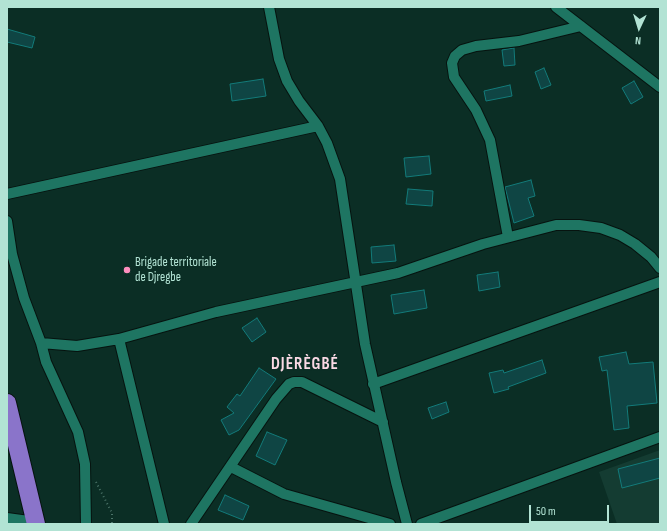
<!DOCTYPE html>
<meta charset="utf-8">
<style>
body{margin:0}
#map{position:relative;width:667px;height:531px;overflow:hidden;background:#0b2e25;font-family:"Sofia Sans Condensed",sans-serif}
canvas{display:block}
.frame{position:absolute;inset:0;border:8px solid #b2e3d4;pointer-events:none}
.north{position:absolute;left:619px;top:8px;width:40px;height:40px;-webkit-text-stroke:3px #0b2e25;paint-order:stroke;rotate:184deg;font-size:11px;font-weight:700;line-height:16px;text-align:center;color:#b2e3d4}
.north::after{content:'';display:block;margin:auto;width:14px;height:18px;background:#b2e3d4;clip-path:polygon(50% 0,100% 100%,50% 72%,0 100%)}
.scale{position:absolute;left:529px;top:505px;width:80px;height:18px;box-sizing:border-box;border:2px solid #b2e3d4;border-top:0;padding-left:5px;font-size:12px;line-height:14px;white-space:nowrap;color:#b2e3d4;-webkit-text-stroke:3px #0b2e25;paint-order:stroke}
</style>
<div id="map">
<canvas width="667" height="531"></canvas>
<div class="frame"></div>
<div class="north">N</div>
<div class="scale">50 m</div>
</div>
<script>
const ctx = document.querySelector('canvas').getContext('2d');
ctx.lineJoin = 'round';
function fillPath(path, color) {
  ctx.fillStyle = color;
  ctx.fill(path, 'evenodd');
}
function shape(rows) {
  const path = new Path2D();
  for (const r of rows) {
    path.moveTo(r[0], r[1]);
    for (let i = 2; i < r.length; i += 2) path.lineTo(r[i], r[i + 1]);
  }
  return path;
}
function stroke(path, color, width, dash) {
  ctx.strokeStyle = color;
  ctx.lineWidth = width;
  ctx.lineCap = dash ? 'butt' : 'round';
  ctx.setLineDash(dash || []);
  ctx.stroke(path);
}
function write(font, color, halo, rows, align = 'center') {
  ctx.font = font + ' "Sofia Sans Condensed",sans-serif';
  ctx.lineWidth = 3;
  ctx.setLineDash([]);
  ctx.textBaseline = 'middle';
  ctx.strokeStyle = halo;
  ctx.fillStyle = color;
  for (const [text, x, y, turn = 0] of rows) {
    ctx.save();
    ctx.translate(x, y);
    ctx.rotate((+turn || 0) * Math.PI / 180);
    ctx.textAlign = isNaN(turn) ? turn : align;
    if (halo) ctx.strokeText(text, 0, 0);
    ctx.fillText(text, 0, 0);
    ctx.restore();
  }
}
fillPath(shape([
 [660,450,660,524,617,524,599,472]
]), '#143c32');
const building = shape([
 [7,29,35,37,32,48,7,42,7,29],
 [514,48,515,65,504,66,502,50,514,48],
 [544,68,551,85,541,89,535,72,544,68],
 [263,79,266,96,232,101,230,84,263,79],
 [634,81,643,97,631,104,622,88,634,81],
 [510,85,512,96,486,101,484,91,510,85],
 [429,156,431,174,406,177,404,158,429,156],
 [531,180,535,196,528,198,534,216,514,223,505,187,531,180],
 [408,189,433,191,432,206,406,204,408,189],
 [394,245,396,261,372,263,371,247,394,245],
 [498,272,500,287,479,291,477,275,498,272],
 [424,290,427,308,394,314,391,295,424,290],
 [257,318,266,332,252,342,242,328,257,318],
 [626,352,629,364,653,362,657,403,627,406,629,428,614,430,607,370,602,371,599,357,626,352],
 [542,360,546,373,508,387,509,389,494,393,489,373,503,370,504,373,542,360],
 [259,368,276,379,239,430,229,435,221,420,234,413,227,407,237,394,240,396,259,368],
 [446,402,449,412,432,419,428,408,446,402],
 [267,432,287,440,275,465,256,456,267,432],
 [660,458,660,478,622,488,618,469,660,458],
 [225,495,249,506,243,520,218,510,225,495]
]);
fillPath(building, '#0f4544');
stroke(building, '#137b7a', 1);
const street = shape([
 [269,7,279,59,287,81,299,101,318,126,327,143,340,179,365,344,396,482,407,524],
 [556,7,660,87],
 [7,194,318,126],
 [7,221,12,254,24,298,41,343,46,362,78,432,85,464,86,524],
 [508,237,490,140,476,110,454,77,452,63,455,56,462,50,476,46,519,41,581,26],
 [119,339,164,524],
 [41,343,77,346,119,339,216,312,398,273,483,244,556,225,579,225,601,228,620,235,635,244,651,257,660,268],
 [373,384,660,282],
 [231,467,284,494,390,524],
 [7,518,36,522],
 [191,524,276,399,289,384,294,382,302,382,383,422],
 [421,524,660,437]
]);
const highway = shape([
 [7,403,36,524]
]);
stroke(street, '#06130f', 12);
stroke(highway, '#06130f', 20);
stroke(shape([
 [96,482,112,513,112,524]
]), '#4b7368', 2, [1, 3]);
stroke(street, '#1e7562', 10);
stroke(highway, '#8a74ca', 18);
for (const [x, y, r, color] of [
 [127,270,4,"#fe8ebe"]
]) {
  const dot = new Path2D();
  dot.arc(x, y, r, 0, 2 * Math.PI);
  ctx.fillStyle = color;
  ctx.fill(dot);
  stroke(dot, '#0b2e25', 1.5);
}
write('13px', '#b2e3d4', '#0b2e25', [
 ["Brigade territoriale",135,263],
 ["de Djregbe",135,278]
], 'left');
ctx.letterSpacing = '1px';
write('bold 17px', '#fad9e5', '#0b2e25', [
 ["DJÈRÈGBÉ",305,365]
]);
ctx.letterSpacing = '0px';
</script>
